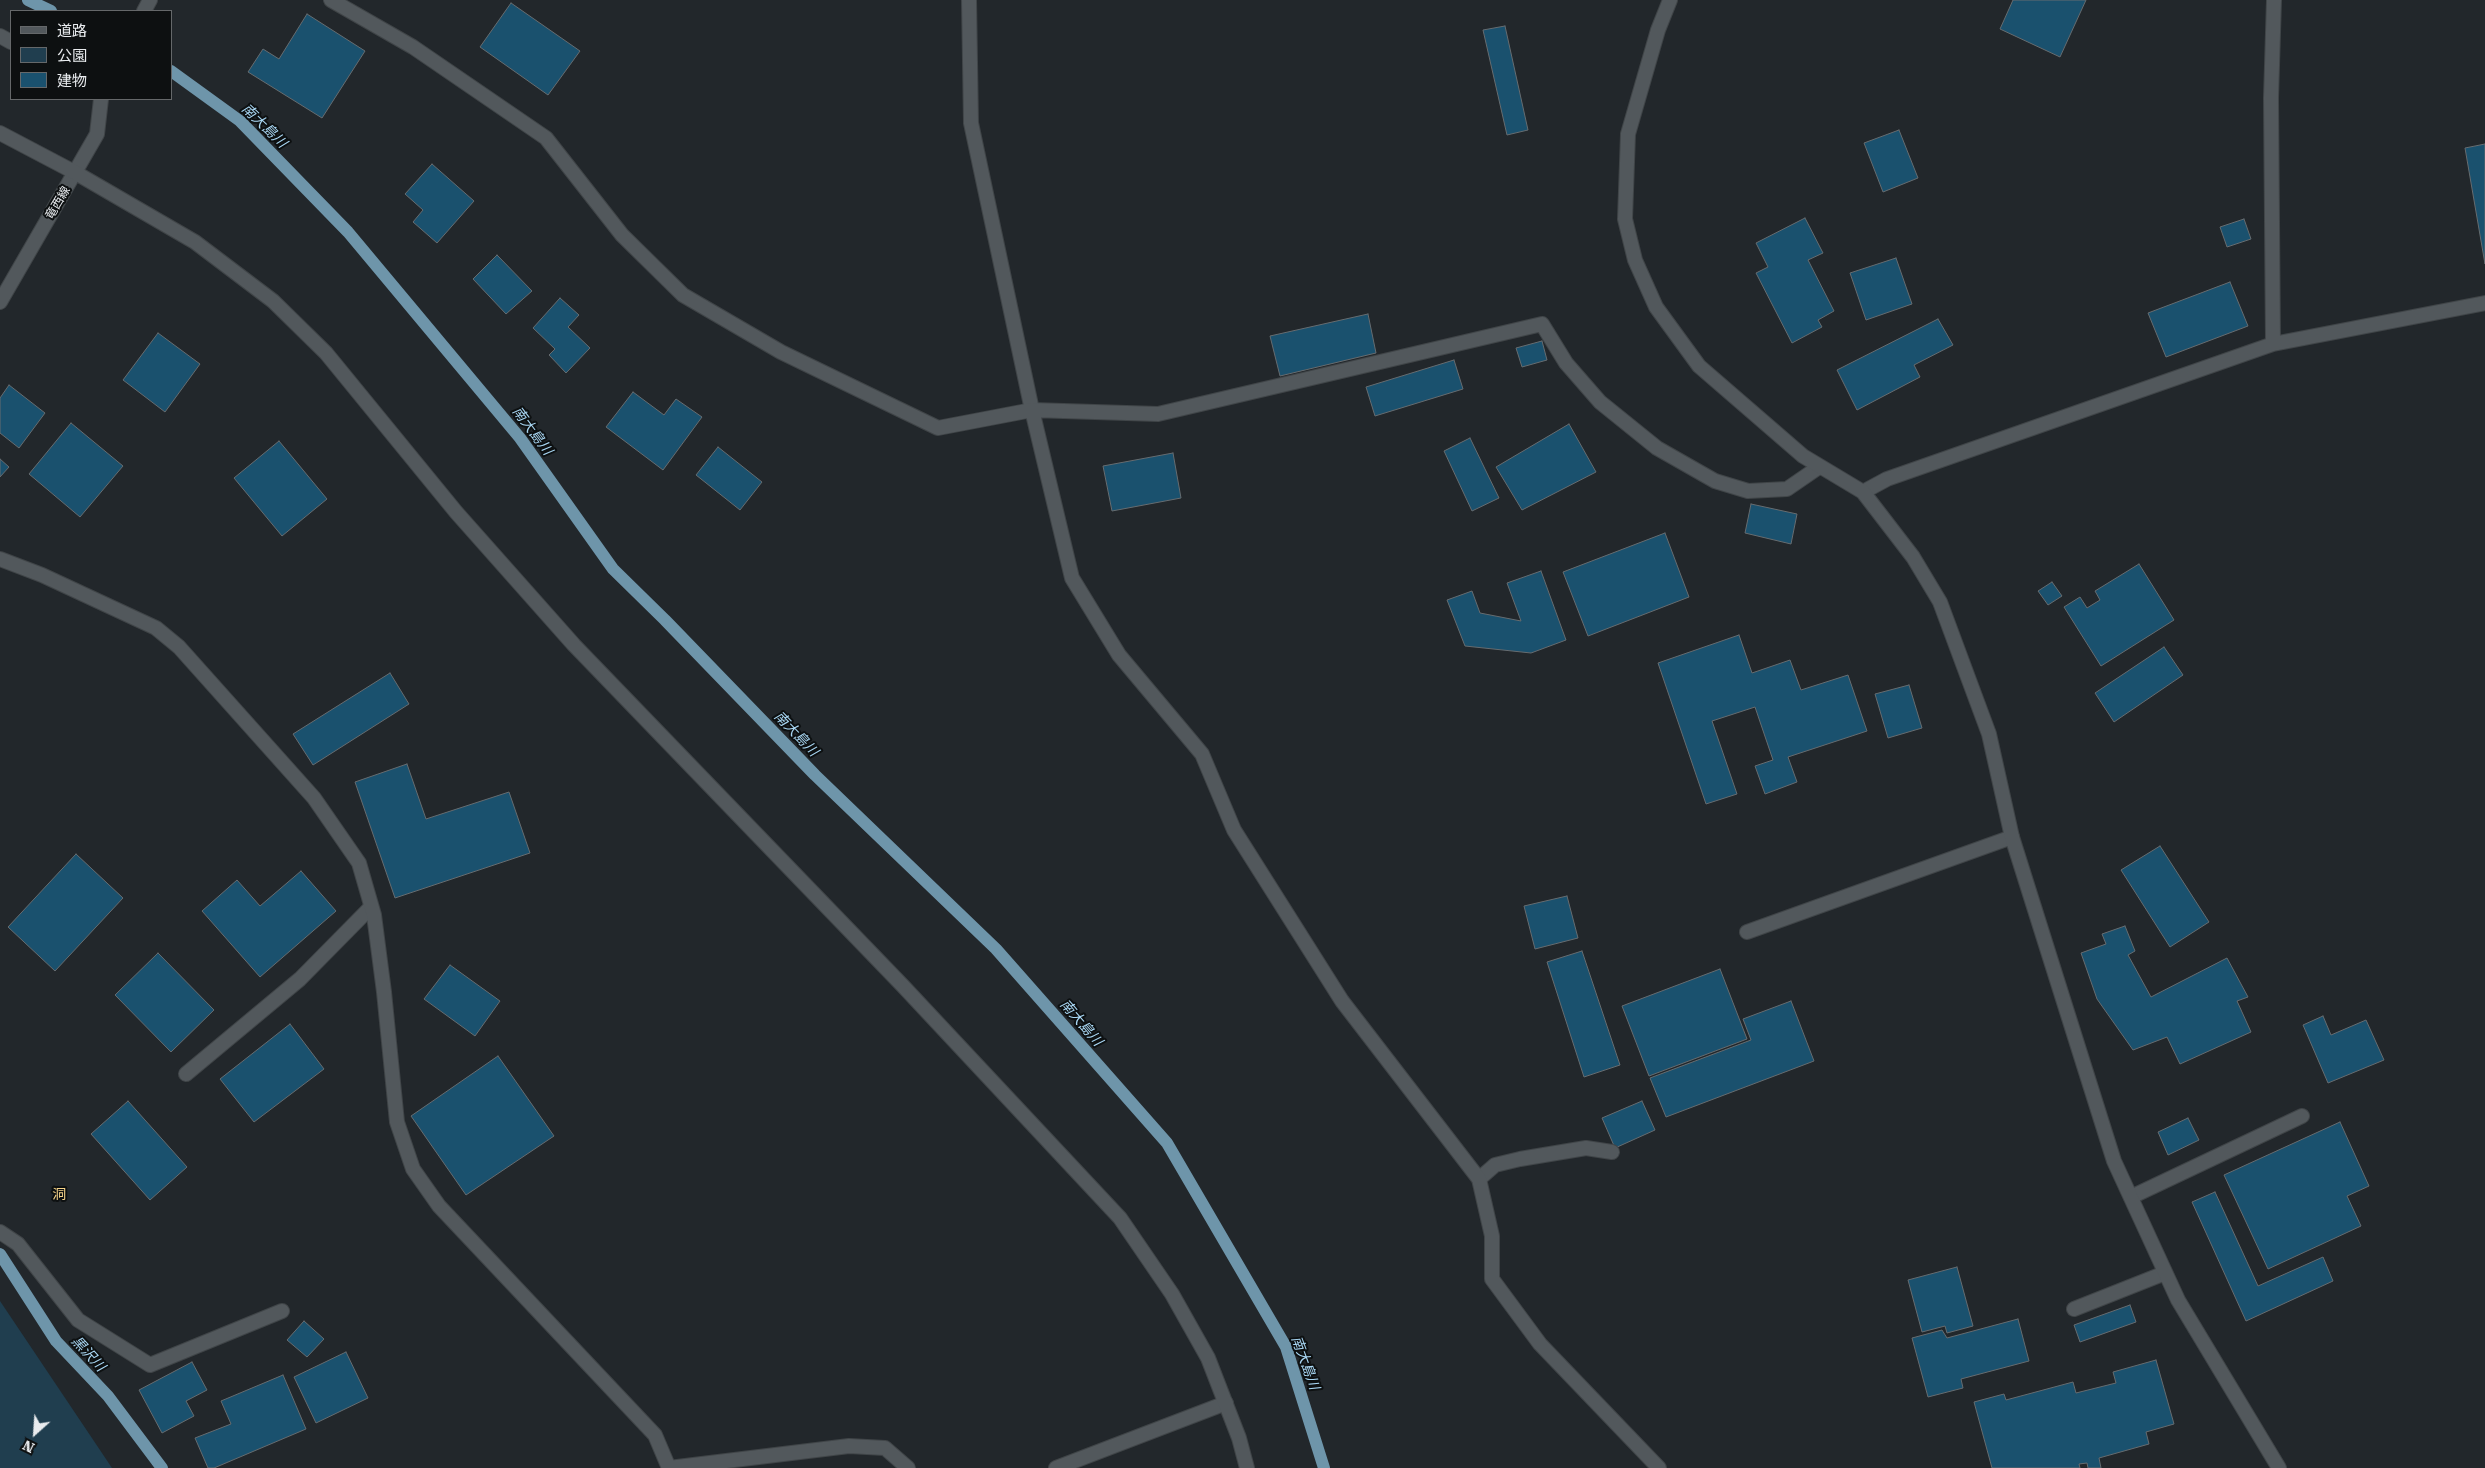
<!DOCTYPE html>
<meta charset="utf-8">
<style>
body{margin:0}
#map{position:relative;width:2485px;height:1468px;overflow:hidden;background:#22272b;font-family:"Roboto Serif","Noto Sans JP",serif}
canvas{display:block}
.legend{position:absolute;left:10px;top:10px;width:162px;height:90px;box-sizing:border-box;background:#0d1011;border:1px solid #65686a;margin:0;padding:6px 9px;list-style:none;font-size:15px;color:#e9ecef}
.legend li{display:flex;align-items:center;gap:10px;height:25px}
.legend b{width:25px;border:1px solid #65686a}
.north{position:absolute;left:10px;top:1408px;width:50px;height:50px;-webkit-text-stroke:4px #0d1011;paint-order:stroke;rotate:206deg;font-size:14px;font-weight:700;line-height:20px;text-align:center;color:#e9ecef}
.north::after{content:'';display:block;margin:auto;width:18px;height:22px;background:#e9ecef;clip-path:polygon(50% 0,100% 100%,50% 72%,0 100%)}
</style>
<div id="map">
<canvas width="2485" height="1468"></canvas>
<ul class="legend">
<li><b style="height:6px;background:#52585c"></b>道路</li>
<li><b style="height:14px;background:#203e4f"></b>公園</li>
<li><b style="height:14px;background:#1a516e"></b>建物</li>
</ul>
<div class="north">N</div>
</div>
<script>
const ctx = document.querySelector('canvas').getContext('2d');
ctx.lineJoin = 'round';
function fillPath(path, color) {
  ctx.fillStyle = color;
  ctx.fill(path, 'evenodd');
}
function shape(rows) {
  const path = new Path2D();
  for (const r of rows) {
    path.moveTo(r[0], r[1]);
    for (let i = 2; i < r.length; i += 2) path.lineTo(r[i], r[i + 1]);
  }
  return path;
}
function stroke(path, color, width, dash) {
  ctx.strokeStyle = color;
  ctx.lineWidth = width;
  ctx.lineCap = dash ? 'butt' : 'round';
  ctx.setLineDash(dash || []);
  ctx.stroke(path);
}
function write(font, color, halo, rows, align = 'center') {
  ctx.font = font + ' "Roboto Serif","Noto Sans JP",serif';
  ctx.lineWidth = 4;
  ctx.setLineDash([]);
  ctx.textBaseline = 'middle';
  ctx.strokeStyle = halo;
  ctx.fillStyle = color;
  for (const [text, x, y, turn = 0] of rows) {
    ctx.save();
    ctx.translate(x, y);
    ctx.rotate((+turn || 0) * Math.PI / 180);
    ctx.textAlign = isNaN(turn) ? turn : align;
    if (halo) ctx.strokeText(text, 0, 0);
    ctx.fillText(text, 0, 0);
    ctx.restore();
  }
}
fillPath(shape([
 [0,1301,112,1468,0,1468]
]), '#203e4f');
stroke(shape([
 [28,0,51,11],
 [171,71,240,121,348,232,520,438,613,569,665,620,815,775,996,949,1167,1143,1286,1347,1324,1468],
 [0,1254,56,1341,108,1396,162,1468]
]), '#6e95aa', 12);
const building = shape([
 [2013,0,2086,0,2060,57,2000,29,2013,0],
 [511,3,580,51,548,95,480,47,511,3],
 [307,14,365,51,322,118,248,72,263,49,279,59,307,14],
 [1505,26,1528,130,1507,135,1483,30,1505,26],
 [1899,130,1918,178,1883,192,1864,143,1899,130],
 [2485,144,2485,264,2465,148,2485,144],
 [432,164,474,201,437,243,413,222,423,210,405,194,432,164],
 [1805,218,1823,253,1808,260,1834,311,1818,320,1822,327,1792,343,1756,273,1768,267,1756,243,1805,218],
 [2244,219,2251,239,2227,247,2220,227,2244,219],
 [497,255,532,291,506,314,473,279,497,255],
 [1896,258,1912,304,1866,320,1850,273,1896,258],
 [2230,282,2248,326,2166,357,2148,313,2230,282],
 [560,298,579,315,568,327,590,348,566,373,549,355,555,349,533,328,560,298],
 [1368,314,1376,353,1280,376,1270,336,1368,314],
 [1938,319,1953,345,1914,365,1920,377,1857,410,1837,370,1938,319],
 [158,333,200,364,165,412,123,380,158,333],
 [1542,341,1547,360,1522,367,1516,348,1542,341],
 [1454,360,1463,389,1375,416,1366,387,1454,360],
 [9,385,45,413,19,448,0,433,0,398,9,385],
 [633,392,664,415,676,399,702,417,663,470,606,427,633,392],
 [71,423,123,466,80,517,29,474,71,423],
 [1569,424,1596,472,1522,510,1496,467,1569,424],
 [1470,438,1499,498,1472,511,1444,451,1470,438],
 [279,441,327,499,282,536,234,478,279,441],
 [718,447,762,482,740,510,696,475,718,447],
 [1173,453,1181,498,1112,511,1103,466,1173,453],
 [0,459,9,467,0,477,0,459],
 [1751,504,1797,514,1791,544,1745,533,1751,504],
 [1665,533,1689,597,1588,636,1563,572,1665,533],
 [2139,564,2174,620,2101,666,2064,607,2080,597,2087,608,2100,600,2095,591,2139,564],
 [1541,571,1566,640,1531,653,1465,646,1447,600,1472,591,1480,613,1521,621,1507,583,1541,571],
 [2052,582,2062,596,2048,605,2038,591,2052,582],
 [1739,635,1752,673,1790,660,1801,690,1848,675,1867,731,1788,757,1797,782,1765,794,1755,766,1773,760,1755,707,1712,721,1737,794,1706,804,1658,663,1739,635],
 [2164,647,2183,675,2114,722,2095,693,2164,647],
 [390,673,409,704,313,765,293,734,390,673],
 [1909,685,1922,728,1888,738,1875,694,1909,685],
 [407,764,426,819,509,792,530,853,395,898,355,782,407,764],
 [2160,846,2209,922,2170,947,2121,870,2160,846],
 [76,854,123,898,55,971,8,927,76,854],
 [301,871,336,911,260,977,202,911,237,880,260,906,301,871],
 [1567,896,1578,938,1535,949,1524,906,1567,896],
 [2125,926,2135,951,2128,955,2151,997,2227,958,2248,997,2237,1001,2251,1032,2180,1064,2167,1037,2133,1050,2097,999,2081,953,2106,944,2102,934,2125,926],
 [1582,951,1620,1065,1584,1077,1547,962,1582,951],
 [158,953,214,1010,171,1052,115,995,158,953],
 [450,965,500,1001,475,1036,424,999,450,965],
 [1720,969,1747,1039,1649,1076,1622,1006,1720,969],
 [1791,1001,1814,1061,1666,1117,1650,1078,1751,1040,1743,1019,1791,1001],
 [2323,1016,2331,1035,2366,1020,2384,1060,2328,1083,2303,1025,2323,1016],
 [290,1024,324,1069,254,1122,220,1079,290,1024],
 [498,1056,554,1136,466,1195,411,1116,498,1056],
 [128,1101,187,1167,150,1200,91,1134,128,1101],
 [1642,1101,1655,1130,1615,1148,1602,1118,1642,1101],
 [2188,1118,2199,1140,2168,1155,2158,1132,2188,1118],
 [2340,1122,2369,1186,2347,1196,2361,1226,2268,1269,2224,1175,2340,1122],
 [2215,1192,2258,1286,2323,1257,2333,1281,2246,1321,2192,1202,2215,1192],
 [1957,1267,1973,1326,1947,1333,1945,1326,1922,1332,1908,1280,1957,1267],
 [2130,1305,2136,1322,2080,1342,2074,1325,2130,1305],
 [2018,1319,2029,1361,1961,1379,1963,1388,1928,1397,1912,1338,1942,1330,1947,1338,2018,1319],
 [304,1321,324,1339,307,1357,287,1340,304,1321],
 [346,1352,368,1398,316,1423,294,1377,346,1352],
 [2156,1360,2174,1424,2146,1432,2149,1444,2099,1458,2101,1468,2088,1468,2087,1463,2079,1464,2080,1468,1992,1468,1974,1402,2004,1394,2006,1400,2073,1382,2076,1393,2116,1383,2113,1372,2156,1360],
 [192,1362,207,1390,186,1401,194,1416,162,1433,139,1390,192,1362],
 [283,1375,306,1429,214,1468,208,1468,195,1438,231,1424,221,1401,283,1375]
]);
fillPath(building, '#1a516e');
stroke(building, '#666c70', 1);
const service = shape([
 [969,0,971,123,1032,410],
 [0,36,11,42],
 [1747,932,2012,837],
 [186,1074,300,979,371,907],
 [1479,1179,1495,1165,1520,1159,1586,1148,1612,1152],
 [2131,1197,2302,1116],
 [0,1232,18,1244,78,1320,150,1365,282,1311],
 [2074,1309,2165,1273]
]);
const minor = shape([
 [331,0,413,47,546,138,622,235,683,295,781,352,938,428,1032,410,1158,414,1542,324,1566,363,1600,402,1657,448,1715,481,1748,491,1787,489,1819,467],
 [144,11,150,0],
 [0,302,97,134,101,99],
 [2273,344,2271,98,2274,0],
 [1032,410,1072,578,1119,655,1202,754,1234,830,1342,1001,1479,1179,1492,1236,1492,1279,1540,1344,1659,1468],
 [1863,492,1887,479,2273,344,2485,303],
 [0,559,42,575,156,628,179,647,314,798,359,863,374,915,384,992,397,1122,413,1169,439,1206,655,1435,669,1468],
 [669,1468,849,1446,885,1448,908,1468],
 [1056,1468,1226,1403]
]);
const tertiary = shape([
 [1670,0,1658,30,1628,134,1625,219,1635,260,1656,307,1699,366,1803,456,1863,492,1913,557,1940,602,1989,734,2012,837,2114,1161,2178,1300,2279,1468],
 [0,133,76,173,195,242,273,301,326,353,456,512,574,645,903,986,1120,1218,1172,1294,1208,1358,1239,1438,1247,1468]
]);
stroke(service, '#404548', 16);
stroke(minor, '#404548', 16);
stroke(tertiary, '#404548', 16);
stroke(service, '#52585c', 14);
stroke(minor, '#52585c', 14);
stroke(tertiary, '#52585c', 14);
write('12px', '#e9ecef', '#0d1011', [
 ["竜西線",58,203,-59]
]);
write('italic 14px', '#a9d7f4', '#0d1011', [
 ["南大島川",264,126,44],
 ["南大島川",532,431,53],
 ["南大島川",796,734,46],
 ["南大島川",1081,1023,49],
 ["黒沢川",88,1354,47],
 ["南大島川",1305,1363,70]
]);
write('14px', '#f7d48a', '#0d1011', [
 ["洞",59,1195]
]);
</script>
